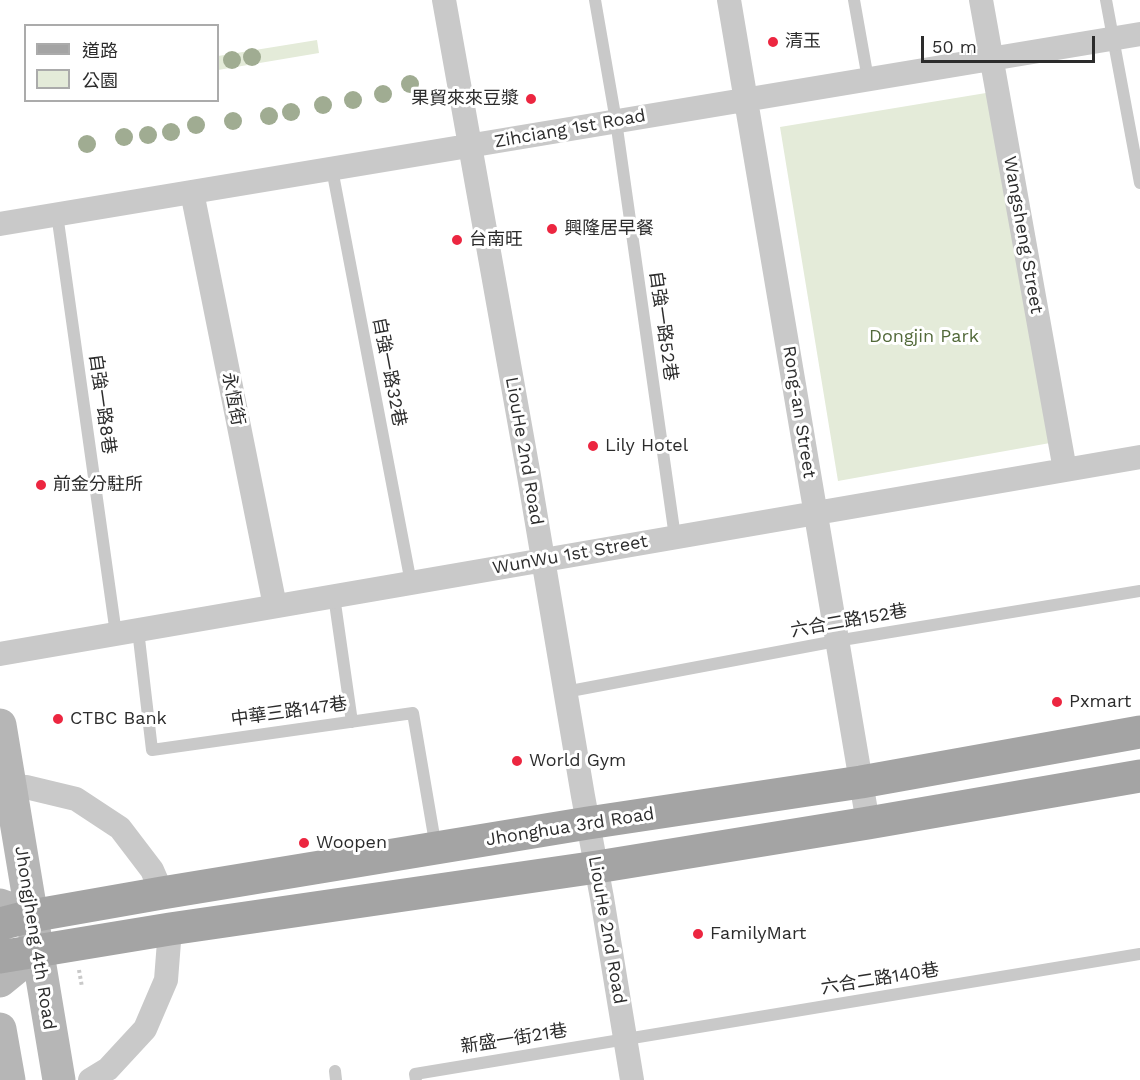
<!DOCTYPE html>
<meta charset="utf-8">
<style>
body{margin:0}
#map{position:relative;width:1140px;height:1080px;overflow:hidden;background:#fff;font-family:"Work Sans","Noto Sans TC",sans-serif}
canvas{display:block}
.legend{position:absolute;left:24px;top:24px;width:195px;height:78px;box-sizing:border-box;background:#fff;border:2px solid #ababab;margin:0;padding:8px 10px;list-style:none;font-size:18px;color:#2c2c2c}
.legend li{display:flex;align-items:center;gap:12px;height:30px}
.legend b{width:30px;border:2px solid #ababab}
.scale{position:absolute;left:921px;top:36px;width:174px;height:27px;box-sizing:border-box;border:3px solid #2c2c2c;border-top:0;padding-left:8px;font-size:18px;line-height:21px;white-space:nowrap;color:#2c2c2c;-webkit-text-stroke:4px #fff;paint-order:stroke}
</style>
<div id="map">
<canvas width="1140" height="1080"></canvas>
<ul class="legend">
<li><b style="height:8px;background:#a4a4a4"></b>道路</li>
<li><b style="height:16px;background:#e4ebd9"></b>公園</li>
</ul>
<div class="scale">50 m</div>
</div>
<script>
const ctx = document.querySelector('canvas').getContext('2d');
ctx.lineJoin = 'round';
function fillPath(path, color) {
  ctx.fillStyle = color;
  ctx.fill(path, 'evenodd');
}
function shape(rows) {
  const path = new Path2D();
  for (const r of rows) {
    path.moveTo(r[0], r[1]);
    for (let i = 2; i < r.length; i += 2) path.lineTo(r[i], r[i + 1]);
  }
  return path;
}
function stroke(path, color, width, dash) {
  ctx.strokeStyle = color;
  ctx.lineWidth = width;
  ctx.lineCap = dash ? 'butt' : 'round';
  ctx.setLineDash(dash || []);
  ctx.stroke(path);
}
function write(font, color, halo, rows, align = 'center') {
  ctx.font = font + ' "Work Sans","Noto Sans TC",sans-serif';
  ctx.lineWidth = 6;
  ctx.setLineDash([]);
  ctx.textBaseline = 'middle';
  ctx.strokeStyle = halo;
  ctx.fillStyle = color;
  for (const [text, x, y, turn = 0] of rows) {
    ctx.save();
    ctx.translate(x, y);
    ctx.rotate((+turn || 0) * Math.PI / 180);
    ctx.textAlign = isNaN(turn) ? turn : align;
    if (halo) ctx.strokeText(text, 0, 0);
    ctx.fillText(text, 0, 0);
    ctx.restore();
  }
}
fillPath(shape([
 [317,40,319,53,218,70,218,56],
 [992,92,1050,443,838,481,780,127]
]), '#e4ebd9');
stroke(shape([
 [79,970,82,987]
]), '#c9c9c9', 4, [3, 3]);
stroke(shape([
 [595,0,616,121,675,537],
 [854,0,868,79],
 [1106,0,1140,183],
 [332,169,411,583],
 [57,214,116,634],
 [334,596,352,722],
 [138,630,152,750,413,713,436,848],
 [565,692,836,641,1140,591],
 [335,1071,336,1080],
 [416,1080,415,1074,1140,954]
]), '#c9c9c9', 12);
stroke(shape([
 [444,0,529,476,583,796,602,898,632,1080],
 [729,0,868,823],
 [981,0,1065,470],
 [192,192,275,606],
 [0,224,1140,34],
 [0,654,1140,457],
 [10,786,26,787,76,799,120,828,152,870,162,893],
 [90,1080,108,1069,145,1029,166,980,170,929]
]), '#c9c9c9', 24);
stroke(shape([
 [0,725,59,1080],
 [0,905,31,916],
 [0,981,38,950],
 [0,1029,9,1080]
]), '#b6b6b6', 33);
stroke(shape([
 [0,924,31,916,162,893,588,823,861,782,1140,732],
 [0,957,170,929,597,867,868,823,1140,776]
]), '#a4a4a4', 33);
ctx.fillStyle = '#a0ac92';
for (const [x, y] of [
 [252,57],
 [232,60],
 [410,84],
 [383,94],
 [353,100],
 [323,105],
 [291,112],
 [269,116],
 [233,121],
 [196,125],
 [171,132],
 [148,135],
 [124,137],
 [87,144]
]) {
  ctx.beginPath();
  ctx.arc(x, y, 9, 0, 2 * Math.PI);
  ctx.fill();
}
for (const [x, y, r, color] of [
 [773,42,6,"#ec2640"],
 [531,99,6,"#ec2640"],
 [552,229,6,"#ec2640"],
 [457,240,6,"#ec2640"],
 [593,446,6,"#ec2640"],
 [41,485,6,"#ec2640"],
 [1057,702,6,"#ec2640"],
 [58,719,6,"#ec2640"],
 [517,761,6,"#ec2640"],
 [304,843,6,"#ec2640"],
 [698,934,6,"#ec2640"]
]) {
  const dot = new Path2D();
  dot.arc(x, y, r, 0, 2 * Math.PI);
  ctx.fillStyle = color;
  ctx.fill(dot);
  stroke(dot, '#fff', 2);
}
write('18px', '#2c2c2c', '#fff', [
 ["清玉",785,42],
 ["果貿來來豆漿",519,99,"right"],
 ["興隆居早餐",564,229],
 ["台南旺",469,240],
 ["Lily Hotel",605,446],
 ["前金分駐所",53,485],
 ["Pxmart",1069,702],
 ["CTBC Bank",70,719],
 ["World Gym",529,761],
 ["Woopen",316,843],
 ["FamilyMart",710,934]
], 'left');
write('18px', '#2c2c2c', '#fff', [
 ["Zihciang 1st Road",570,129,-10],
 ["Wangsheng Street",1023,235,80],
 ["自強一路52巷",663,326,82],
 ["自強一路32巷",389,372,79],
 ["永恆街",233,399,79],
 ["自強一路8巷",102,404,82],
 ["Rong-an Street",799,412,81],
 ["LiouHe 2nd Road",524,451,80],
 ["WunWu 1st Street",570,555,-10],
 ["六合二路152巷",849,621,-10],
 ["中華三路147巷",289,712,-8],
 ["Jhonghua 3rd Road",570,827,-9],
 ["LiouHe 2nd Road",607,930,80],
 ["Jhongjheng 4th Road",35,938,81],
 ["六合二路140巷",880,979,-9],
 ["新盛一街21巷",514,1039,-9]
]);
write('18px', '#526939', '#fff', [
 ["Dongjin Park",924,337]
]);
</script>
